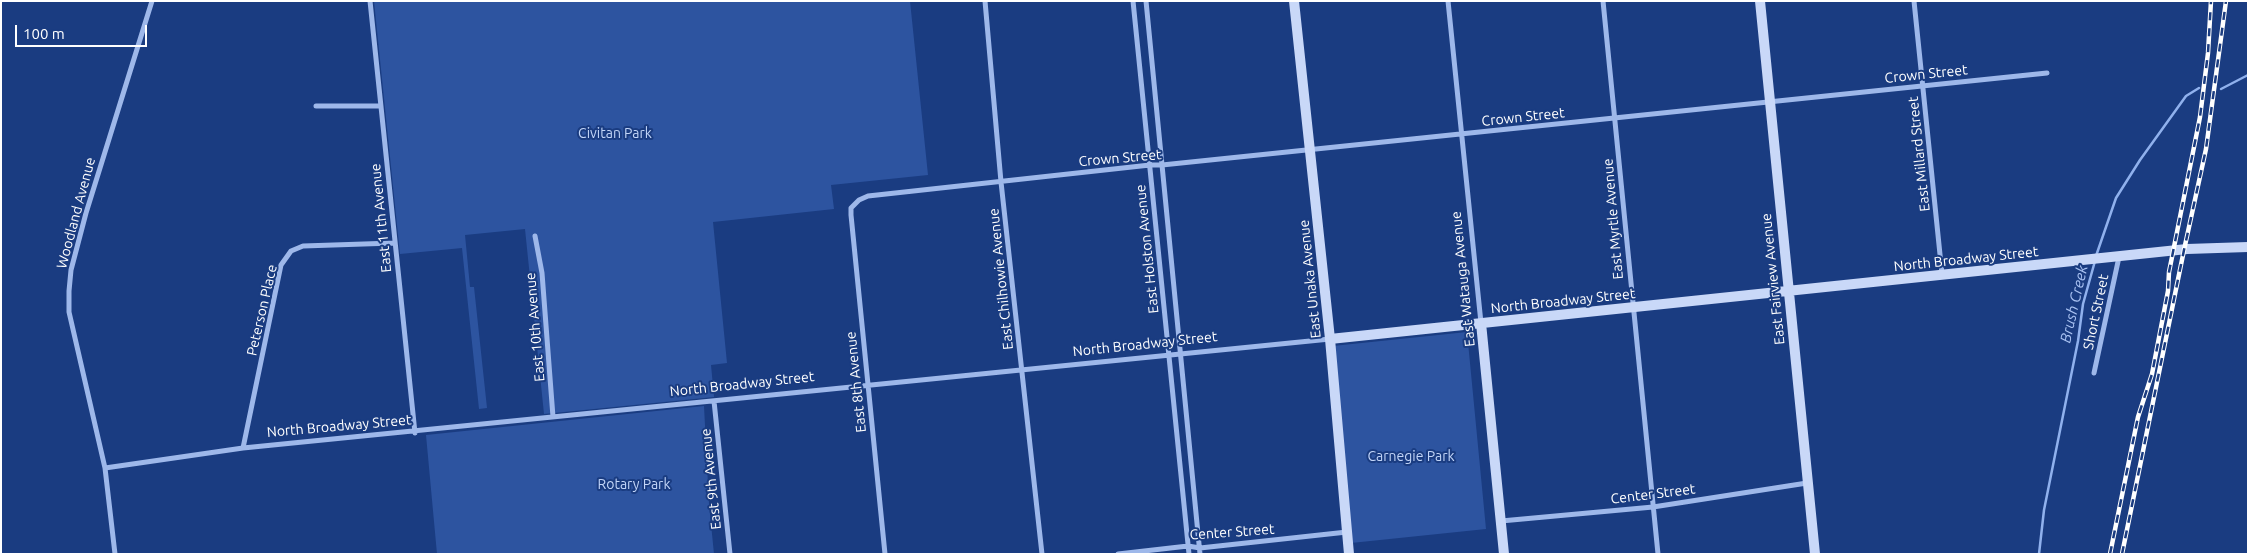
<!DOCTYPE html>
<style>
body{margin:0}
#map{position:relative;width:2249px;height:555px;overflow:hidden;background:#1a3c81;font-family:Ubuntu,sans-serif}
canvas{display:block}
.frame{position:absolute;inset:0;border:2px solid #fff;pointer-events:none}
.scale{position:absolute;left:15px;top:25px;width:132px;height:22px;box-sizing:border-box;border:2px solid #fff;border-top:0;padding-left:6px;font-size:15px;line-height:18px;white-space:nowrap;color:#fff;-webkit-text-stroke:4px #1a3c81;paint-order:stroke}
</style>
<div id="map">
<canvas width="2249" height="555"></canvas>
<div class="frame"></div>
<div class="scale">100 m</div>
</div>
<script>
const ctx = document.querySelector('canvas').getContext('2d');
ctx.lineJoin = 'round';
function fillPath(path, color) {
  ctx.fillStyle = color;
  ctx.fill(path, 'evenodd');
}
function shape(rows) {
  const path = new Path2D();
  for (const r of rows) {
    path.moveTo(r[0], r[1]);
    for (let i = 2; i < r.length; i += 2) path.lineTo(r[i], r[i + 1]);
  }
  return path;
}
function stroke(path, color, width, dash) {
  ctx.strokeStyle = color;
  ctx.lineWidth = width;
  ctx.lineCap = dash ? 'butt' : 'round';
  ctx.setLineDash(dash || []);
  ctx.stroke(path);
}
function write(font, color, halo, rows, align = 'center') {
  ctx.font = font + ' Ubuntu,sans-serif';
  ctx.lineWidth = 4;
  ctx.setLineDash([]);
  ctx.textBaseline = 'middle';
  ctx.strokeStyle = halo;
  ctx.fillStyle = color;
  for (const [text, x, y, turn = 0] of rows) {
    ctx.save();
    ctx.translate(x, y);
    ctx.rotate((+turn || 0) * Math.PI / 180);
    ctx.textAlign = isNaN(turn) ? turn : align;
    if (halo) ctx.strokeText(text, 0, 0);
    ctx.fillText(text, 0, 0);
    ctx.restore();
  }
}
fillPath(shape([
 [374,1,910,1,928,175,831,185,834,209,713,222,727,363,711,365,714,397,544,414,525,229,465,235,470,287,474,287,487,408,479,409,462,248,400,254],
 [1467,332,1486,529,1351,543,1333,346],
 [704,406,709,504,714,554,437,554,426,435]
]), '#2d54a0');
stroke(shape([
 [2221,89,2248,75],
 [2096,256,2116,198,2140,160,2186,96,2199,88],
 [2039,554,2044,510,2078,341,2083,304,2095,261]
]), '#90b1ed', 2.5);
stroke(shape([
 [370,1,415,433],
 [985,1,1001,182,1042,554],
 [1133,1,1189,554],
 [1146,1,1200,554],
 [1448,1,1481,323],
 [1603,1,1658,554],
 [1914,1,1942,274],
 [316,106,380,106],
 [535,236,542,273,553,417],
 [2094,373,2119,257],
 [714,401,730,554],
 [243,448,281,265,291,251,303,246,394,243],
 [105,468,243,448,1330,339],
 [1501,521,1653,507,1807,483],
 [115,554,105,468,69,312,69,291,71,270,86,213,152,1],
 [885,554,851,215,851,208,859,200,868,196,1150,165,1162,165,2047,73],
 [1118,554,1188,546,1200,548,1347,532]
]), '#9eb8ea', 5);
stroke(shape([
 [1294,1,1330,339,1349,554],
 [1760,1,1815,554],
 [1481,323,1504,554],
 [1330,339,2187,249,2248,247]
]), '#c9d8f8', 10);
const rail = shape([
 [2110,554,2138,417,2152,374,2168,291,2169,272,2200,117,2208,53,2211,1],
 [2122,554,2184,250,2206,149,2226,1]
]);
stroke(rail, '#fff', 4.5);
stroke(rail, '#1a3c81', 2.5, [8]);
write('14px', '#fff', '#1a3c81', [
 ["Crown Street",1926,74,-6],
 ["Crown Street",1523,117,-6],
 ["East Millard Street",1919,154,-96],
 ["Crown Street",1120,158,-5],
 ["Woodland Avenue",76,213,-75],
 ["East 11th Avenue",381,218,-96],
 ["East Myrtle Avenue",1613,219,-95],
 ["East Holston Avenue",1147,249,-96],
 ["North Broadway Street",1966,259,-6],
 ["East Chilhowie Avenue",1001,279,-96],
 ["East Unaka Avenue",1310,279,-96],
 ["East Watauga Avenue",1463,279,-96],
 ["East Fairview Avenue",1773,279,-96],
 ["North Broadway Street",1563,301,-6],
 ["Peterson Place",262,310,-77],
 ["Short Street",2096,312,-78],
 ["East 10th Avenue",535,327,-95],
 ["North Broadway Street",1145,344,-6],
 ["East 8th Avenue",856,382,-96],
 ["North Broadway Street",742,384,-6],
 ["North Broadway Street",339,426,-5],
 ["East 9th Avenue",711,479,-96],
 ["Center Street",1653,494,-7],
 ["Center Street",1232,532,-4]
]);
write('14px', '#c2d5f8', '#1a3c81', [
 ["Civitan Park",615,133],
 ["Carnegie Park",1411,456],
 ["Rotary Park",634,484]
]);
write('italic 15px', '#a9c2f2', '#1a3c81', [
 ["Brush Creek",2074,304,-77]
]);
</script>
